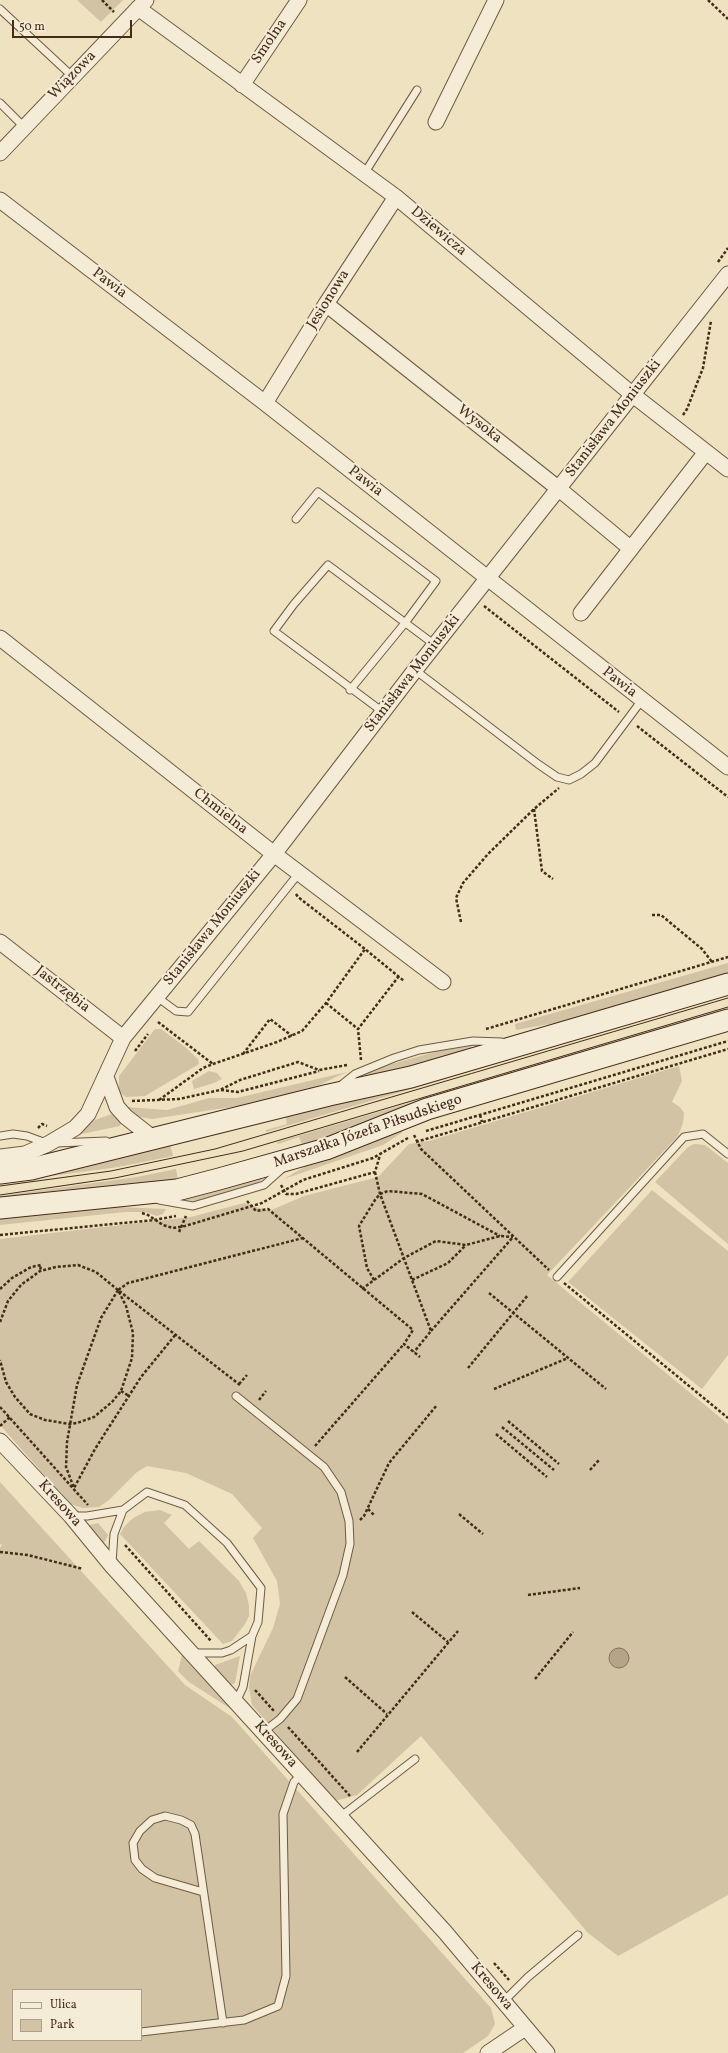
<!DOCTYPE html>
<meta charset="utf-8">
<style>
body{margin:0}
#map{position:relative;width:728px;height:2053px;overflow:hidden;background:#eee2c1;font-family:Vollkorn,serif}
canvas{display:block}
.legend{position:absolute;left:12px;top:1989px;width:130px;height:52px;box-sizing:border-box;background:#f4ecd7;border:1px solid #ae9f8b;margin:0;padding:5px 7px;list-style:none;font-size:12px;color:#452c18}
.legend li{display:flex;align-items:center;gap:8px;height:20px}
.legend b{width:20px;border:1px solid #ae9f8b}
.scale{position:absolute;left:12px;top:20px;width:120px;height:18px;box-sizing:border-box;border:2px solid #452c18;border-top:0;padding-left:5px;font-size:12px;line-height:14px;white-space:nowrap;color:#452c18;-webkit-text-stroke:3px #f4ecd7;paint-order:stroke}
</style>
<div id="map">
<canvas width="728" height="2053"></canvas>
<ul class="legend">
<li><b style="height:5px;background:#f4ecd7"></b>Ulica</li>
<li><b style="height:11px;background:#d1c3a4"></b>Park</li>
</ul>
<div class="scale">50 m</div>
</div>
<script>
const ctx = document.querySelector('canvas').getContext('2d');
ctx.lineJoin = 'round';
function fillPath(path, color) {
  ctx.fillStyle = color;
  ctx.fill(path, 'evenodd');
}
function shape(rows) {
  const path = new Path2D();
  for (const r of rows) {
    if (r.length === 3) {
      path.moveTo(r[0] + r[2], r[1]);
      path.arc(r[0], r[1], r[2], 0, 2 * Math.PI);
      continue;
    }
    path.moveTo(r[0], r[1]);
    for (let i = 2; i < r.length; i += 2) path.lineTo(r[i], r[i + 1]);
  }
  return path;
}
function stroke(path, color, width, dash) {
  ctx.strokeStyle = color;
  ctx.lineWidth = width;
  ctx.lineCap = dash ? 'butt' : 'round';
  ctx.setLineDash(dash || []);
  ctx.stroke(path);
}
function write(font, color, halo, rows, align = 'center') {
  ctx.font = font + ' Vollkorn,serif';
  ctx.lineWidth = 4;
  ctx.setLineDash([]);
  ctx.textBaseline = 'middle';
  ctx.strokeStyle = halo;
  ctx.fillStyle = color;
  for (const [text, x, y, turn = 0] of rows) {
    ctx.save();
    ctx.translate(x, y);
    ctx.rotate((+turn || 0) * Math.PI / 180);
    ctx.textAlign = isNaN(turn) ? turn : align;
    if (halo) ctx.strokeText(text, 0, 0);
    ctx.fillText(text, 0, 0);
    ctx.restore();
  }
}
fillPath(shape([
 [77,0,123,0,101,22],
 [728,963,728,974,572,1020,516,1030,515,1024],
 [728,993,728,995,266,1132,266,1130,287,1124,285,1114],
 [728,1009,728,1011,338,1136,302,1145,299,1137,278,1144,277,1142],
 [155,1029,161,1029,185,1047,198,1059,199,1064,145,1096,126,1097,119,1092,119,1076],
 [471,1046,473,1049,420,1064,362,1076,362,1074,378,1068,438,1051],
 [679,1066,682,1081,672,1102,680,1107,684,1113,683,1123,678,1136,547,1275,728,1424,728,1895,618,1956,588,1933,421,1736,357,1795,335,1801,252,1705,249,1688,250,1676,273,1628,280,1604,277,1581,253,1538,262,1528,232,1494,186,1473,147,1466,137,1472,109,1500,99,1507,83,1508,70,1504,0,1425,0,1239,191,1217,244,1203,269,1211,304,1196,378,1177,409,1144,429,1141],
 [209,1071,217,1073,222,1079,214,1083,194,1089,192,1081],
 [347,1072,315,1087,271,1101,152,1119,140,1117,130,1112,125,1107,167,1110,209,1098,237,1098],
 [112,1114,121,1123,120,1126,72,1136,89,1122],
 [400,1130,403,1132,383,1145,284,1179,311,1163],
 [170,1144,173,1156,118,1167,0,1183,0,1181,53,1174],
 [694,1144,705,1145,728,1163,728,1244,655,1182,688,1147],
 [176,1169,178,1180,0,1198,0,1196,137,1177],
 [261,1177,263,1180,256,1183,196,1201,181,1200],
 [652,1190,728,1251,728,1355,702,1389,568,1282],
 [95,1206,166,1209,163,1214,157,1216,146,1212,125,1212,0,1225,0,1216],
 [0,1482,185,1685,232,1717,491,2008,495,2024,488,2036,463,2053,0,2053,0,1548,2,1545,0,1544],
 [13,1990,141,1990,141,2040,13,2040],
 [160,1510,172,1515,164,1523,189,1549,199,1541,239,1581,246,1593,249,1606,249,1616,245,1624,232,1641,223,1644,120,1534,124,1527,133,1518,145,1512],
 [98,1523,108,1535,103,1545,88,1528,89,1525],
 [182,1655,186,1660,234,1711,189,1682,178,1671],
 [240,1656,235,1683,231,1685,214,1668,215,1665]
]), '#d1c3a4');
const water = shape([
 [619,1658,10]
]);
fillPath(water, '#b5a488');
stroke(water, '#88745b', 1);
const service = shape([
 [0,9,72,76],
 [0,103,24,127],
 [364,174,417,90],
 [296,519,318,492,436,581,405,623,350,690],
 [415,670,538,764,557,777,569,780,581,774,595,763,642,700],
 [383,712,274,631,294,604,328,565,435,645],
 [157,997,176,1011,188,1012,299,873],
 [340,1086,355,1074,394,1058,419,1050,473,1041,502,1042],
 [0,1136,13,1134,27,1136,46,1143],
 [56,1143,106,1141],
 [159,1200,193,1206,264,1185,283,1168],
 [557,1277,684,1137,703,1134,728,1154],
 [236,1396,324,1467,341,1492,349,1521,350,1544,343,1575,297,1699,280,1719,263,1732],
 [72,1516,87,1516,123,1510],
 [112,1563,114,1534,123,1510,147,1492,185,1505,227,1543,261,1588,258,1622,252,1636,231,1650,222,1653,193,1653],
 [236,1702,243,1687,252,1636],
 [340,1817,415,1759],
 [203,1892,155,1878,142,1869,135,1860,133,1843,140,1831,152,1820,165,1816,181,1820,191,1825,195,1834,223,2023],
 [503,2002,528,1977,578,1935],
 [141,2032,244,2020,278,2006,286,1976,283,1814,294,1782,301,1775]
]);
const minor = shape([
 [138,8,396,197,633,395,728,469],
 [242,85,299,0],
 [436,122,496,0],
 [0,153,146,0],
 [0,200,265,403,728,767],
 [326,304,559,489,630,548],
 [265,403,326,304,396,197],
 [581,613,706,452],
 [0,638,274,854,443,982],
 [0,942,123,1038],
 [106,1077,117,1107,126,1117,154,1139],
 [0,1157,25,1154,48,1144,75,1128,88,1114,123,1038,274,854,415,670,728,274],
 [0,1441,71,1516,112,1566,445,1932,547,2053],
 [488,2053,525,2028]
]);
const secondary = shape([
 [0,1173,31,1169,329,1095,411,1077,728,984],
 [0,1208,177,1190,219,1179,326,1149,427,1109,728,1020]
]);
stroke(service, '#6f5a42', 9);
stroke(minor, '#6f5a42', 17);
stroke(secondary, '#452c18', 23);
stroke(shape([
 [102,0,114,12],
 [708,0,728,19],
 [718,262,728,248],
 [683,415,687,409,703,368,711,321],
 [484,606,619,712],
 [637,726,728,797],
 [534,809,542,871,553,879],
 [296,894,298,897,365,949],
 [652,915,661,915,702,949,712,962],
 [461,922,456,898,463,883,488,854,534,809,559,788],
 [326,1003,358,1029],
 [158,1022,213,1064],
 [486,1029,728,957],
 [135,1051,148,1034],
 [243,1054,270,1019,292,1036],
 [361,1060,358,1029,399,976],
 [221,1090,238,1092,319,1071],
 [159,1100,203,1068,213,1064,277,1042,302,1031,326,1003,365,949,404,981],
 [132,1101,179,1099,220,1090,240,1080,298,1062,319,1070,347,1065],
 [480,1115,482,1122],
 [38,1128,42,1124,47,1126],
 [426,1131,728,1041],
 [414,1135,421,1149,549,1270],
 [416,1142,728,1049],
 [375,1172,380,1194,431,1331,414,1352],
 [281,1185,286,1194,296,1194,375,1172,380,1155],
 [247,1201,256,1211,268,1209,413,1330,404,1344,420,1357],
 [142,1213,148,1215,163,1225,173,1228,185,1226,262,1203,303,1180,373,1158,408,1138],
 [179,1232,186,1216],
 [0,1235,154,1220,176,1216],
 [374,1280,367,1268,359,1226,375,1200,380,1194,388,1191,422,1194,500,1236],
 [412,1280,448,1263,466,1245],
 [564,1283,728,1418],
 [0,1289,12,1278,31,1267,41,1265,40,1271],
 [362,1289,404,1258,436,1241,466,1245,500,1236,513,1237],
 [118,1290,101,1318,77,1385,67,1442,66,1467,74,1488,95,1449,141,1377,176,1334],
 [489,1293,606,1389],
 [0,1322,8,1301,21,1285,40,1271,56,1267,78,1265,96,1272,118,1290,126,1306,133,1333,132,1358,121,1391,112,1402,94,1417,77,1423,70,1424,45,1420,30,1414,15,1397,6,1382,0,1360],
 [431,1331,513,1237],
 [468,1368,528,1295],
 [239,1384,247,1375],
 [240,1385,118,1290,128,1283,303,1238],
 [494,1389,568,1358],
 [121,1391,129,1396],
 [259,1400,266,1391],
 [0,1407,88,1505],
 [508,1421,559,1464],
 [0,1426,10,1417],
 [502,1427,554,1470],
 [496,1434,547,1477],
 [315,1446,404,1344],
 [590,1470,599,1460],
 [368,1509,374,1515],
 [459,1514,483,1534],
 [360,1520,364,1516,389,1463,437,1405],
 [125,1545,211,1641],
 [0,1552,28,1555,83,1569],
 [528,1595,580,1588],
 [412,1612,448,1642],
 [345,1677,387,1714],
 [535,1679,573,1632],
 [255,1690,274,1711],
 [288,1727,350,1796],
 [357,1752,458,1631],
 [494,1963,509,1980]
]), '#452c18', 2.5, [3, 2]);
stroke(service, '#f4ecd7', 7);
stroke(minor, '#f4ecd7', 15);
stroke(secondary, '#f4ecd7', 21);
stroke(shape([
 [0,1186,111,1171,215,1149,728,998],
 [0,1195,115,1178,243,1151,728,1007]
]), '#452c18', 1);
write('15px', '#452c18', '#f4ecd7', [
 ["Smolna",270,42,-56],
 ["Wiązowa",73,76,-46],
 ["Dziewicza",438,232,40],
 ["Pawia",109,284,37],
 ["Jesionowa",329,300,-58],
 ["Stanisława Moniuszki",614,419,-52],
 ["Wysoka",479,425,38],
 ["Pawia",365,482,38],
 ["Stanisława Moniuszki",413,674,-52],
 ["Pawia",619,683,38],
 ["Chmielna",220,812,38],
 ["Stanisława Moniuszki",213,928,-51],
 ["Jastrzębia",62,990,38],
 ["Marszałka Józefa Piłsudskiego",368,1132,-19],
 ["Kresowa",59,1504,48],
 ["Kresowa",275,1745,48],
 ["Kresowa",491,1987,50]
]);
</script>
